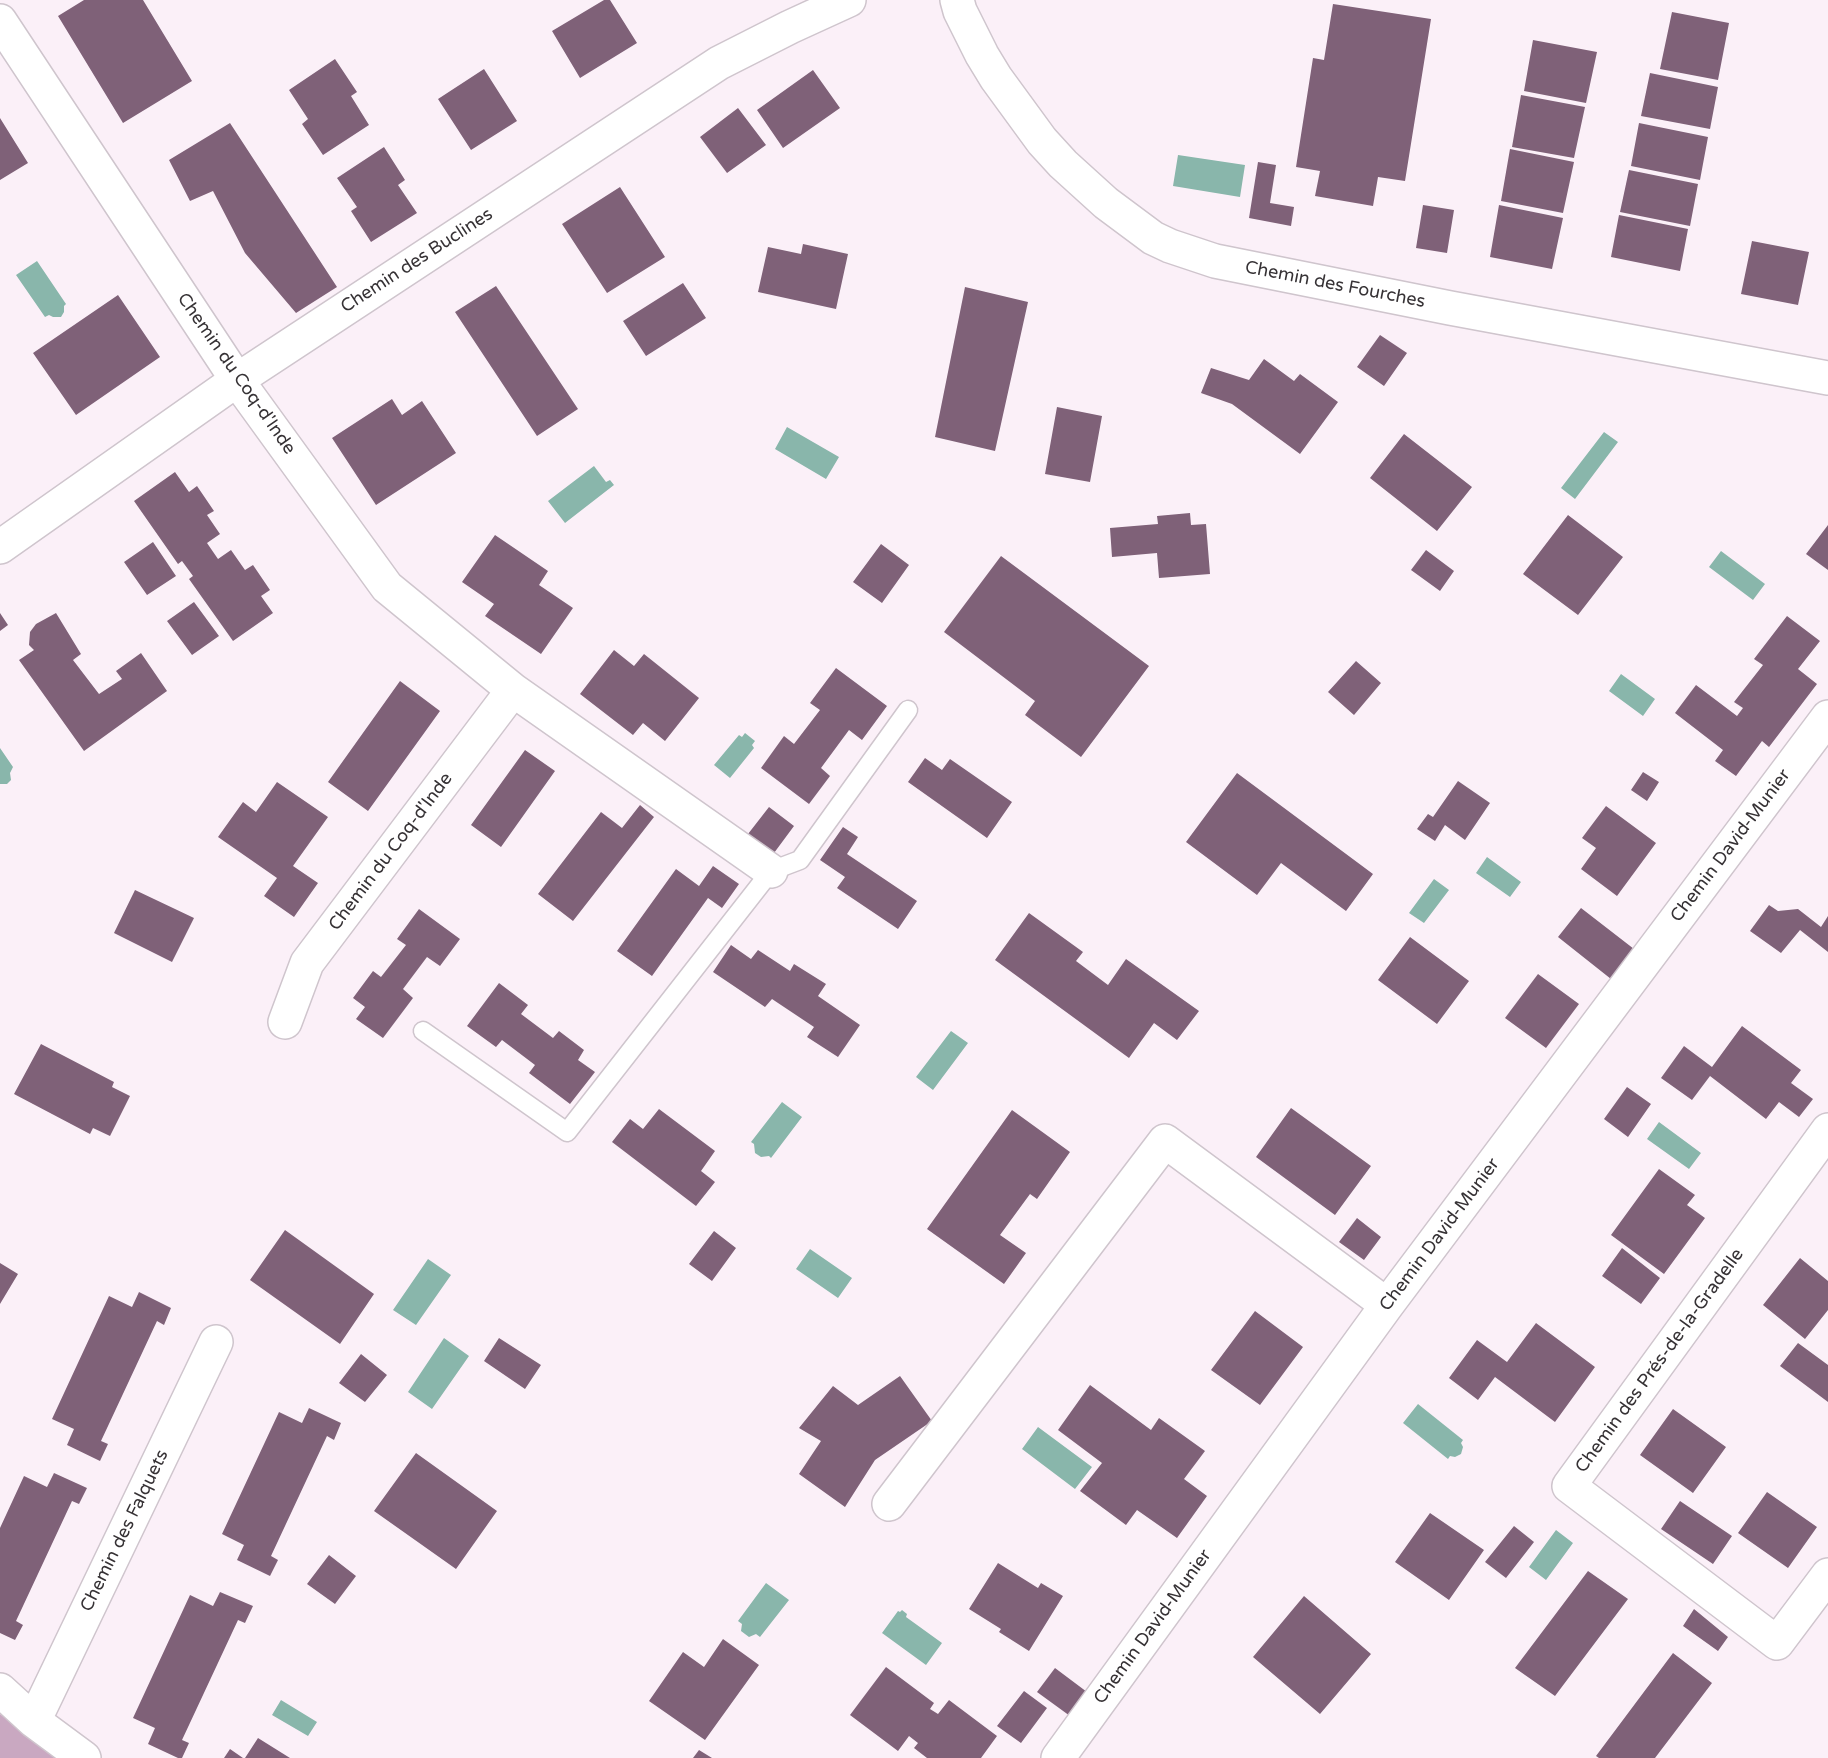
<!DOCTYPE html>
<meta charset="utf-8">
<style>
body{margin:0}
canvas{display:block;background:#fbf0f8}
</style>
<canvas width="1828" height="1758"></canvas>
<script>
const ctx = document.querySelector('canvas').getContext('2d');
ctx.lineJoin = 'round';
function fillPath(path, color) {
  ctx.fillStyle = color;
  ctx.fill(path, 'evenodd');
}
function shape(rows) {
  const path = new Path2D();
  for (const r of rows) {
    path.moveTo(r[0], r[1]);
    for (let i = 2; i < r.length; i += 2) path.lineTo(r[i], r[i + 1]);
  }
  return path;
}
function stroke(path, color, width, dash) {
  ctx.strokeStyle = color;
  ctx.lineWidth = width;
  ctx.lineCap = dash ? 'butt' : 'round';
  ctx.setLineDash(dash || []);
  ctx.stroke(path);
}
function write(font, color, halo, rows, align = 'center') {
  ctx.font = font + ' "Varela Round",sans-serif';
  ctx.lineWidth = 6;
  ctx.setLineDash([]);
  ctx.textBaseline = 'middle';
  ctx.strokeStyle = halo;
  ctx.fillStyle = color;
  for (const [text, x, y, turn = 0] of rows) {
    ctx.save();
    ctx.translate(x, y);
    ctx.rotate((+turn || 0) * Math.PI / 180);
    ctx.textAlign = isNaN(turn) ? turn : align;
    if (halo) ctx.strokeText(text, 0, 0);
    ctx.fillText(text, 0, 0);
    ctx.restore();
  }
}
fillPath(shape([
 [0,1714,60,1758,0,1758]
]), '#c9a8c1');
fillPath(shape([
 [1178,155,1245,165,1240,197,1173,186],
 [37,261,66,304,64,306,64,312,61,317,53,317,49,315,45,317,16,275],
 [787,427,839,457,826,479,775,449],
 [1604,432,1618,442,1575,499,1561,488],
 [594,466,606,482,610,480,614,485,565,523,548,501],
 [1721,551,1765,584,1753,600,1709,567],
 [1621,674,1655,699,1643,716,1609,691],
 [745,733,755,741,752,745,754,748,730,778,714,765,739,735,742,737],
 [0,748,13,767,10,773,11,780,7,784,0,784],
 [1487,857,1521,882,1510,897,1476,873],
 [1434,879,1449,890,1424,923,1409,913],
 [951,1031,968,1043,933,1090,916,1077],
 [782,1102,802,1117,771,1158,769,1156,761,1157,755,1153,754,1144,751,1142],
 [1659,1122,1701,1153,1689,1169,1647,1139],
 [810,1249,852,1278,838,1298,796,1269],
 [428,1259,451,1275,416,1325,393,1310],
 [444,1338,469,1356,432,1409,408,1392],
 [1418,1404,1463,1440,1461,1443,1463,1447,1461,1454,1455,1457,1450,1456,1448,1459,1403,1423],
 [1038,1427,1092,1467,1075,1489,1022,1449],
 [1556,1530,1573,1543,1546,1580,1529,1567],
 [766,1583,789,1600,760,1637,756,1634,749,1637,741,1631,742,1624,738,1621],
 [902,1610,907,1614,906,1617,942,1643,926,1665,882,1633,898,1611,900,1612],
 [281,1700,317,1722,308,1736,272,1715]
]), '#89b6ab');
fillPath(shape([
 [84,0,143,0,192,81,123,123,58,16],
 [604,0,610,0,637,43,580,78,552,31],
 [1333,4,1431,19,1405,181,1378,177,1373,206,1315,196,1320,171,1296,167,1313,58,1324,60],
 [1672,12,1729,23,1718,80,1660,69],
 [1533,40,1597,52,1586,103,1524,91],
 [335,59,357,92,351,96,369,125,323,155,302,124,308,119,289,90],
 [484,69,517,121,471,150,438,99],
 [813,70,840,108,783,148,757,110],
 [1650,73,1718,87,1710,129,1641,116],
 [1521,95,1585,107,1574,158,1512,147],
 [738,108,766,145,727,173,700,137],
 [0,118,28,163,0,180],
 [230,123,337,287,296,313,245,253,213,191,190,201,169,160],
 [1639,123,1708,137,1700,180,1631,166],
 [384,147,405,180,398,185,417,213,371,242,351,211,357,207,337,178],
 [1510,149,1574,162,1563,213,1501,201],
 [1258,162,1276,165,1270,203,1294,207,1291,226,1249,218],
 [1629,170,1698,184,1690,226,1620,212],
 [620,187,665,257,607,293,562,224],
 [1423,205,1454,210,1447,253,1416,248],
 [1499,205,1563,218,1552,269,1490,257],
 [1619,215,1688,229,1680,271,1611,257],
 [1752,241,1809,252,1798,305,1741,294],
 [803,244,848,254,836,309,758,292,768,247,801,254],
 [683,283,706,318,646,356,623,321],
 [496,286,578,409,537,436,455,312],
 [965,287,1028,302,995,451,935,437],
 [118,295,160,357,76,415,33,353],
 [1380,335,1407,353,1384,386,1357,367],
 [1264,359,1294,381,1300,374,1338,402,1300,454,1232,404,1201,393,1211,368,1249,380],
 [392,399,402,415,422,401,456,453,376,505,332,438],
 [1057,407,1102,416,1090,482,1045,474],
 [1404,434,1472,487,1437,531,1370,478],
 [175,472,189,492,197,486,214,511,207,515,220,534,207,543,218,559,231,550,245,570,253,565,270,590,261,596,273,613,233,641,189,579,193,576,182,561,178,564,134,501],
 [1190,513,1191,525,1206,524,1210,574,1159,578,1157,553,1112,557,1110,528,1158,524,1157,516],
 [1568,515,1623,557,1578,615,1523,574],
 [1828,525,1828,570,1806,554],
 [495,535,548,571,539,585,573,608,541,654,485,616,494,604,462,582],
 [153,542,176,576,147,595,124,562],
 [881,544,909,565,882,603,853,582],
 [1426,550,1454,571,1440,591,1411,570],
 [1001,556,1149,666,1081,757,1025,715,1035,701,944,632],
 [194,602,219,636,192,655,167,621],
 [0,613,8,625,0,631],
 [56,613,81,654,73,660,99,694,122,679,116,671,141,653,167,691,84,751,19,660,34,650,29,645,30,632,36,624],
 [1787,616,1820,641,1798,669,1817,684,1769,747,1762,741,1736,776,1715,761,1723,750,1675,713,1696,685,1737,716,1743,708,1734,702,1763,665,1754,659],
 [614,650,634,666,644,654,699,698,665,741,643,723,633,735,580,694],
 [1356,661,1381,683,1354,715,1328,692],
 [836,668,887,706,862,740,849,730,821,768,830,776,809,804,761,768,784,736,794,744,820,710,810,703],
 [400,681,440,711,368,811,328,782],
 [525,750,555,771,501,847,471,825],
 [925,758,942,770,950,759,1012,802,987,838,908,782],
 [1643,772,1659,782,1647,801,1631,790],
 [1237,773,1373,874,1346,911,1281,863,1257,895,1186,842],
 [1458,781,1490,803,1465,840,1445,825,1435,841,1417,829,1428,814,1433,817],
 [277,782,328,817,293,866,318,883,294,917,264,896,277,878,218,837,243,802,256,812],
 [640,805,654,817,573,921,538,894,601,812,622,828],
 [1606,806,1656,843,1617,896,1581,869,1596,848,1582,838],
 [769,807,794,826,774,853,748,834],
 [843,827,858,837,847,854,917,901,898,929,837,888,845,877,820,860],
 [713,866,739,884,722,908,708,898,652,976,617,951,676,869,699,886],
 [135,890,194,918,172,962,114,933],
 [1769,905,1778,911,1798,909,1821,927,1828,916,1828,952,1800,930,1781,953,1750,931],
 [1581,908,1634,949,1611,979,1558,937],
 [419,909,460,939,440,966,427,957,403,989,413,998,383,1038,356,1019,365,1007,353,998,373,971,381,977,406,945,397,939],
 [1029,913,1083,952,1076,961,1108,985,1126,959,1199,1011,1177,1040,1154,1023,1129,1058,995,960],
 [1410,937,1469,981,1437,1024,1378,980],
 [731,945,751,959,758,950,790,971,794,964,826,984,818,996,860,1025,838,1057,807,1037,814,1027,772,999,765,1007,713,972],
 [1538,974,1579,1004,1546,1048,1505,1018],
 [499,983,528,1005,521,1014,553,1038,559,1031,584,1050,578,1060,595,1072,570,1104,529,1073,535,1065,502,1040,496,1047,467,1026],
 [1742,1026,1801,1070,1791,1083,1813,1099,1799,1117,1779,1102,1766,1119,1710,1076,1692,1100,1661,1078,1684,1046,1712,1067],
 [41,1044,114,1082,112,1087,130,1096,110,1136,93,1128,90,1134,14,1094],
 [1627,1087,1651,1104,1628,1137,1604,1119],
 [1291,1108,1371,1166,1335,1215,1256,1157],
 [659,1109,715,1151,701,1171,715,1182,696,1206,612,1142,630,1119,643,1129],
 [1012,1110,1070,1152,1037,1199,1030,1194,1000,1235,1026,1253,1004,1284,927,1229],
 [1659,1169,1695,1195,1687,1205,1705,1218,1664,1274,1611,1235],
 [1357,1218,1381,1237,1364,1260,1339,1242],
 [285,1230,374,1294,340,1344,250,1280],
 [714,1231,736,1248,712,1281,689,1264],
 [1622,1248,1660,1278,1641,1304,1602,1276],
 [1800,1258,1828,1281,1828,1310,1805,1339,1763,1305],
 [0,1263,18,1274,0,1304],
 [139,1292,171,1308,164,1325,157,1321,101,1441,108,1444,100,1461,67,1445,74,1429,52,1419,109,1296,132,1307],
 [1255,1311,1303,1347,1260,1405,1211,1370],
 [1536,1323,1595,1367,1555,1422,1495,1377,1478,1400,1449,1378,1477,1340,1507,1362],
 [499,1338,541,1365,525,1389,484,1361],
 [1798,1343,1828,1365,1828,1402,1780,1366],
 [361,1354,387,1375,365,1402,339,1383],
 [900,1376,932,1421,875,1460,845,1507,799,1474,821,1441,799,1428,833,1386,858,1405],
 [1090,1385,1151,1430,1159,1418,1205,1451,1184,1479,1207,1496,1177,1538,1137,1510,1126,1525,1080,1491,1102,1463,1058,1430],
 [309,1408,341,1423,334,1440,327,1436,271,1556,278,1560,270,1576,237,1560,244,1545,222,1534,279,1412,302,1423],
 [1673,1409,1726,1447,1693,1493,1640,1455],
 [416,1453,497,1511,456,1569,374,1511],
 [54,1473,87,1488,79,1504,72,1501,16,1621,23,1625,15,1640,0,1633,0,1528,24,1476,47,1487],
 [1767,1492,1817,1527,1788,1568,1738,1533],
 [1680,1501,1732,1536,1713,1564,1661,1529],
 [1430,1513,1484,1550,1449,1600,1395,1562],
 [1514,1526,1534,1542,1506,1578,1485,1562],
 [329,1555,356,1576,335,1604,307,1584],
 [998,1563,1038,1588,1041,1583,1063,1596,1029,1651,999,1632,1001,1629,969,1609],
 [1588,1571,1628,1599,1555,1696,1515,1668],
 [220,1592,253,1606,245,1623,238,1620,182,1740,189,1743,182,1758,178,1758,148,1744,155,1728,133,1718,190,1595,213,1606],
 [1304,1596,1371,1654,1320,1714,1253,1657],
 [1694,1609,1728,1637,1718,1651,1683,1626],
 [723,1639,759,1665,705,1740,649,1701,683,1652,704,1667],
 [1673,1653,1712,1683,1655,1758,1599,1758,1596,1756],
 [886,1667,934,1703,930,1709,938,1714,949,1700,997,1736,981,1758,927,1758,914,1748,918,1743,909,1736,898,1751,850,1715],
 [1055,1668,1087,1692,1070,1716,1037,1692],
 [1024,1691,1047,1708,1021,1743,997,1726],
 [258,1738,290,1758,245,1758],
 [230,1749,243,1758,224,1758],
 [699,1750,712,1758,693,1758]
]), '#7f6178');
const lane = shape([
 [423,1031,567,1132,771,871,800,860,908,710]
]);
const street = shape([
 [957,0,960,11,982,55,996,78,1042,141,1063,164,1106,203,1153,238,1170,246,1215,261,1450,308,1828,378],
 [0,21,237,380,387,587,513,690,771,871],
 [0,547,237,380,719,63,790,27,849,0],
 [285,1022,307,963,513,690],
 [1828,1130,1569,1486,1777,1643,1828,1575],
 [889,1504,1165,1141,1387,1305],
 [0,1690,34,1721,84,1758],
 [34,1721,216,1342],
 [1058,1758,1387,1305,1828,717]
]);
stroke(lane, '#cfc5cd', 21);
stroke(street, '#cfc5cd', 36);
stroke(lane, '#fff', 18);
stroke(street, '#fff', 33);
write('18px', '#363235', '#fff', [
 ["Chemin des Buclines",417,261,-33],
 ["Chemin des Fourches",1335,285,11],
 ["Chemin du Coq-d'Inde",236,374,55],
 ["Chemin David-Munier",1731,846,-53],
 ["Chemin du Coq-d'Inde",391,852,-53],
 ["Chemin David-Munier",1440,1235,-53],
 ["Chemin des Prés-de-la-Gradelle",1660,1361,-54],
 ["Chemin des Falquets",125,1531,-64],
 ["Chemin David-Munier",1153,1627,-54]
]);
</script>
